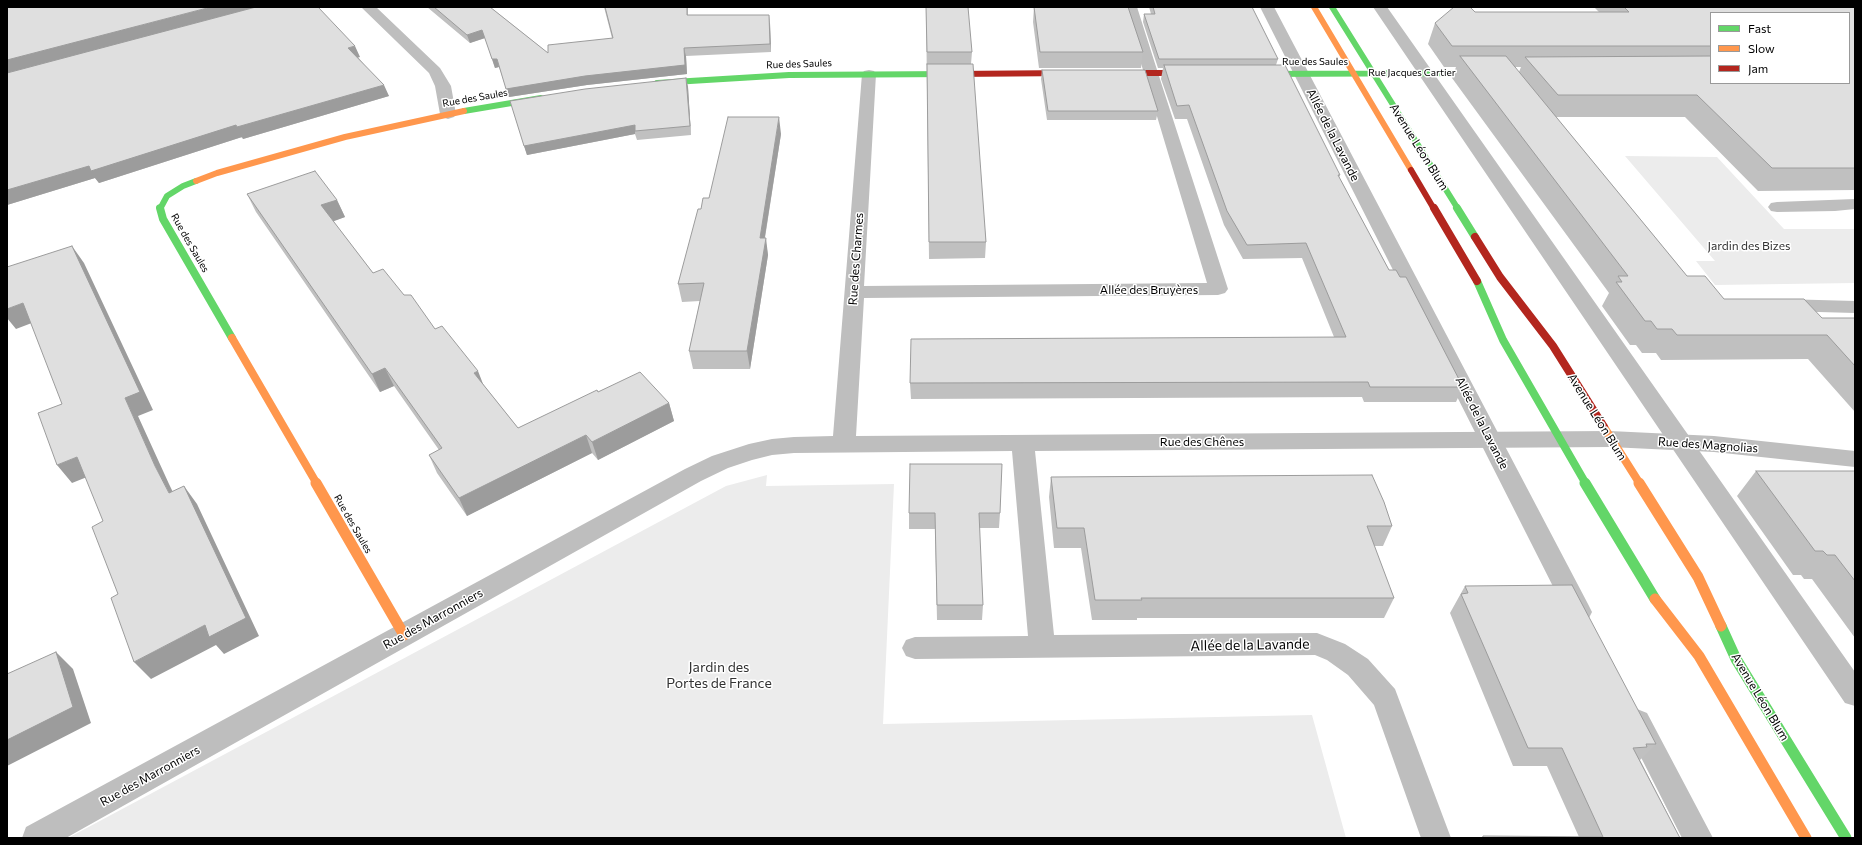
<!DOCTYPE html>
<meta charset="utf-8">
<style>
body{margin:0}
#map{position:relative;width:1862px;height:845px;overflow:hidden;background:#fff;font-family:Commissioner,sans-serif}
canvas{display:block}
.frame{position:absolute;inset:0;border:8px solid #000;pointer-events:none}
.legend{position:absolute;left:1710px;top:12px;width:140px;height:72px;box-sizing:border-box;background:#fff;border:1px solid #999;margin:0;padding:5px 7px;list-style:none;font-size:12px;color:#000}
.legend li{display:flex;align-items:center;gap:8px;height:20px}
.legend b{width:20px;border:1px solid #999}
</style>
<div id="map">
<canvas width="1862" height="845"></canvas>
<div class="frame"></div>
<ul class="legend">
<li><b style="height:5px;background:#63d668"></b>Fast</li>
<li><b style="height:5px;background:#ff974d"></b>Slow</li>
<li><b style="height:5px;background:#b3261e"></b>Jam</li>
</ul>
</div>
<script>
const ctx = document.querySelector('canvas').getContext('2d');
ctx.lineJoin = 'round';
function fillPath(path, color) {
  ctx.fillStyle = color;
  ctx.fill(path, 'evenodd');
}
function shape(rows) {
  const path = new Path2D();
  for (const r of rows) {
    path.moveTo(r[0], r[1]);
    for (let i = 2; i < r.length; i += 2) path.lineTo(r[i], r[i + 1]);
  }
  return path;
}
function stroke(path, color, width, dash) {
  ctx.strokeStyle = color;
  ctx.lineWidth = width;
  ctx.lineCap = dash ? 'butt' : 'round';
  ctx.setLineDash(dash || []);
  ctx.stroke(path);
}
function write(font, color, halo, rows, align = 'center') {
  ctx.font = font + ' Commissioner,sans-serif';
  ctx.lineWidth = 3;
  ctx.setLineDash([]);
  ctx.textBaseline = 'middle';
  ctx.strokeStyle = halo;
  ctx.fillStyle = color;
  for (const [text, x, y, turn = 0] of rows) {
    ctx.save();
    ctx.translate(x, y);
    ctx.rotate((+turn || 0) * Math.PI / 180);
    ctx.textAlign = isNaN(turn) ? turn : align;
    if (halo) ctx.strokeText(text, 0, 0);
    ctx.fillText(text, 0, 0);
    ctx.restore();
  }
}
fillPath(shape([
 [1625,156,1717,157,1784,229,1855,229,1855,283,1715,285,1696,261,1715,261],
 [767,475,766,486,894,484,883,724,1312,715,1346,838,68,838,726,486]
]), '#ececec');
fillPath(shape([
 [1123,7,1137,7,1158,73,1156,76,1151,77,1146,76,1144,73,1123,7],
 [1260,7,1274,7,1588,604,1592,612,1588,620,1579,623,1570,620,1260,7],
 [1373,7,1387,7,1855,672,1855,706,1845,703,1373,7],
 [1855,199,1855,209,1835,211,1777,212,1771,211,1768,207,1771,203,1777,202,1855,199],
 [1637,709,1647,713,1713,838,1682,838,1623,722,1627,713,1637,709]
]), '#bebebe');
fillPath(shape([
 [361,7,376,7,440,68,451,86,456,114,454,117,448,119,442,117,440,114,435,86,429,73,361,7],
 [1151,69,1156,70,1158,73,1228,289,1225,293,1218,295,864,298,856,436,1610,431,1714,436,1855,451,1855,467,1714,452,1610,447,1035,451,1054,635,1317,633,1345,644,1368,659,1395,689,1451,838,1421,838,1374,705,1348,675,1327,660,1315,655,915,659,906,656,902,648,906,640,915,637,1028,636,1012,451,794,453,772,455,752,460,728,468,701,481,66,838,22,838,26,827,685,469,712,456,749,444,772,439,794,437,833,436,862,74,864,71,869,70,874,71,876,74,864,286,1207,283,1144,73,1146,70,1151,69],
 [1782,299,1855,301,1855,313,1782,311,1775,309,1772,305,1775,301,1782,299]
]), '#bebebe');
stroke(shape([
 [1332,7,1458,209],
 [1258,74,1484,73],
 [657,83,789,75,953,74],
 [464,111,541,98],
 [160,209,167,196,183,186,196,181]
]), '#63d668', 6);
stroke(shape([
 [160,208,163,219,232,338],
 [1457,208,1475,237],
 [1477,281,1503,340,1586,484]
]), '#63d668', 8);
stroke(shape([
 [1585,483,1655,599],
 [1721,626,1736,659,1846,838]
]), '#63d668', 11);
stroke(shape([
 [1314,7,1411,170],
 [196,181,217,173,345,137,464,111]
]), '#ff974d', 6);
stroke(shape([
 [232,338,317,484],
 [1604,427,1640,484]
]), '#ff974d', 8);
stroke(shape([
 [316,483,404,635],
 [1639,483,1698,577,1721,626],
 [1655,599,1699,656,1806,838]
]), '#ff974d', 11);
stroke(shape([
 [1116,73,1192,73],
 [953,74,1072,73],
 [1411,170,1434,209]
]), '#b3261e', 6);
stroke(shape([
 [1434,208,1477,281],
 [1475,237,1500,277,1553,346,1604,427]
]), '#b3261e', 8);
fillPath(shape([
 [7,7,360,57,358,57,389,96,243,139,242,137,99,183,95,178,7,205],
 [427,7,490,7,548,53,612,38,604,7,688,7,688,15,770,23,771,52,686,56,687,74,587,85,509,97,499,67,495,68,485,38,470,43],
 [926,7,972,52,971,64,986,242,985,258,929,259],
 [1034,7,1143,52,1141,68,1039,68,1033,22],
 [1149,7,1252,7,1278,59,1276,65,1340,175,1339,177,1389,270,1400,277,1463,387,1456,402,1364,402,1362,397,911,399,910,383,1334,337,1302,258,1243,259,1224,225,1187,119,1175,119,1161,79,1163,68,1158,68,1143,22,1144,14,1151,14],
 [1594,7,1855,7,1855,190,1758,191,1685,117,1556,117,1687,276,1724,299,1822,318,1855,318,1855,412,1808,359,1661,360,1656,353,1642,353,1636,345,1630,345,1602,306,1609,293,1452,78,1456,67,1444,67,1428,44,1435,23,1475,12,1599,12],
 [1711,13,1849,83,1711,83],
 [1515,67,1521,67,1519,72],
 [1042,70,1158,111,1156,120,1047,120,1041,79],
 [686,78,688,87,691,135,637,140,635,134,527,155,510,101],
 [781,134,765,238,768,255,750,369,693,369,689,351,700,301,682,302,678,284,701,209,709,198],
 [247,194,337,200,345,217,333,221,373,273,404,295,435,329,482,383,518,428,598,392,669,403,674,421,598,460,592,453,467,516,437,473,429,455,439,450,394,386,380,392,256,212],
 [1756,471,1855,471,1855,638,1812,579,1804,579,1801,575,1793,575,1737,496],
 [1051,477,1392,526,1383,546,1374,546,1394,598,1384,618,1137,618,1137,620,1092,620,1081,548,1054,548,1049,497],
 [909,513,1000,513,999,528,979,528,983,605,982,620,937,620,935,529,909,529],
 [1465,586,1656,744,1640,760,1680,838,1481,838,1483,836,1579,837,1547,766,1513,766,1450,613]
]), '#c0c0c0');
fillPath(shape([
 [211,7,257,7,7,73,7,60],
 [769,15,770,23,771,52,770,44],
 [482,30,485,38,470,43,467,35],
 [355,46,360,57,353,59,348,48],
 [684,48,686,56,687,74,587,85,509,97,506,89],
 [492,59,497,59,499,67,495,68],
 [686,78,688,87,691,135,690,126],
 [384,85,389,96,243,139,237,127],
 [779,117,781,134,762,255,760,238],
 [236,125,242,137,99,183,95,178,7,205,7,190,89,166],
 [635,125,635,134,527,155,524,146],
 [337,200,345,217,329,223,321,205],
 [766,238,768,255,750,369,747,351],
 [72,246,84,263,153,410,138,416,169,484,182,511,169,493,155,466,125,398],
 [23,303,37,321,16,329,7,318,7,309],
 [385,368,394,386,380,392,372,374],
 [478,371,485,389,474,373],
 [669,403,674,421,598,460,592,442],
 [586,435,592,453,467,516,459,498],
 [77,457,92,475,72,483,57,465],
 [184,486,197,504,259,636,224,654,216,645,151,679,134,662,205,625],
 [56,652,73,669,91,723,7,766,7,740]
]), '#9c9c9c');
const building = shape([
 [7,7,211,7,7,60,7,7],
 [256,7,318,7,355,46,348,48,384,85,237,127,236,125,91,171,89,166,7,190,7,73,256,7],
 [434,7,490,7,548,53,548,45,613,38,605,7,687,7,687,15,769,15,770,44,684,48,685,65,585,76,506,89,497,59,492,59,482,30,467,35,434,7],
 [926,7,968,7,972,52,927,52,926,7],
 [1034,7,1128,7,1143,52,1040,52,1034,7],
 [1153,7,1252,7,1278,59,1159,59,1144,14,1155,14,1153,7],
 [1454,7,1470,7,1475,12,1629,12,1624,7,1855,7,1855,168,1772,168,1697,95,1558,95,1525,57,1711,56,1711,83,1849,83,1849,13,1711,13,1711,46,1452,46,1435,23,1454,7],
 [1460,56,1506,56,1687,276,1705,276,1724,299,1804,299,1822,318,1855,318,1855,366,1827,335,1677,335,1672,329,1657,329,1651,321,1645,321,1616,282,1622,282,1618,276,1628,276,1460,56],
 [927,64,973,64,986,242,929,242,927,64],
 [1164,65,1285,65,1340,175,1338,175,1389,270,1396,270,1400,277,1406,277,1463,387,1370,387,1368,382,910,383,911,339,1346,337,1306,243,1247,245,1227,211,1189,105,1177,106,1164,65],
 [1042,70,1145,70,1158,111,1048,111,1042,70],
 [686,78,690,126,635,131,635,125,524,146,510,101,585,89,686,78],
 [728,117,779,117,760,238,766,238,747,351,689,351,704,283,678,284,698,209,701,209,703,198,709,198,728,117],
 [315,171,337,200,321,205,373,273,383,269,404,295,411,295,435,329,442,326,478,371,474,373,518,428,597,390,598,392,640,372,669,403,592,442,586,435,459,498,429,455,442,448,385,368,372,374,247,194,315,171],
 [72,246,140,392,125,398,155,466,169,493,184,486,246,618,209,637,205,625,134,662,111,598,118,594,92,527,103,521,77,457,57,465,38,413,62,404,23,303,7,309,7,267,72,246],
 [910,464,1002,464,1000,513,979,513,983,605,937,605,935,513,909,513,910,464],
 [1756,471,1855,471,1855,581,1835,555,1827,555,1823,551,1815,551,1756,471],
 [1372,475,1384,502,1392,526,1367,526,1394,598,1141,598,1142,600,1095,600,1084,528,1057,528,1051,477,1372,475],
 [1572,585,1656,744,1646,744,1647,747,1633,748,1680,838,1483,838,1483,836,1603,837,1562,748,1528,748,1461,594,1468,593,1465,586,1572,585],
 [56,652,73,707,7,740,7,674,56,652]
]);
fillPath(building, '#dfdfdf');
stroke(building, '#9c9c9c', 1);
write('10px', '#000', '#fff', [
 ["Rue des Saules",1315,62],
 ["Rue des Saules",799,64,-2],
 ["Rue Jacques Cartier",1412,73],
 ["Rue des Saules",475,98,-10],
 ["Rue des Saules",190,243,60],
 ["Rue des Saules",353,524,60]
]);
write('12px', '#000', '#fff', [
 ["Allée de la Lavande",1333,135,63],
 ["Avenue Léon Blum",1419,147,58],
 ["Rue des Charmes",856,259,-86],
 ["Allée des Bruyères",1149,290],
 ["Avenue Léon Blum",1597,417,58],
 ["Allée de la Lavande",1482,423,63],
 ["Rue des Chênes",1202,442],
 ["Rue des Magnolias",1708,445,4],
 ["Rue des Marronniers",433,619,-29],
 ["Avenue Léon Blum",1760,697,59],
 ["Rue des Marronniers",150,776,-29]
]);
write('12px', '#333', '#fff', [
 ["Jardin des Bizes",1749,246]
]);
write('14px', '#000', '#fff', [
 ["Allée de la Lavande",1250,645,-1]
]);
write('14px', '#333', '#fff', [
 ["Jardin des",719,667],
 ["Portes de France",719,683]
]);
</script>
